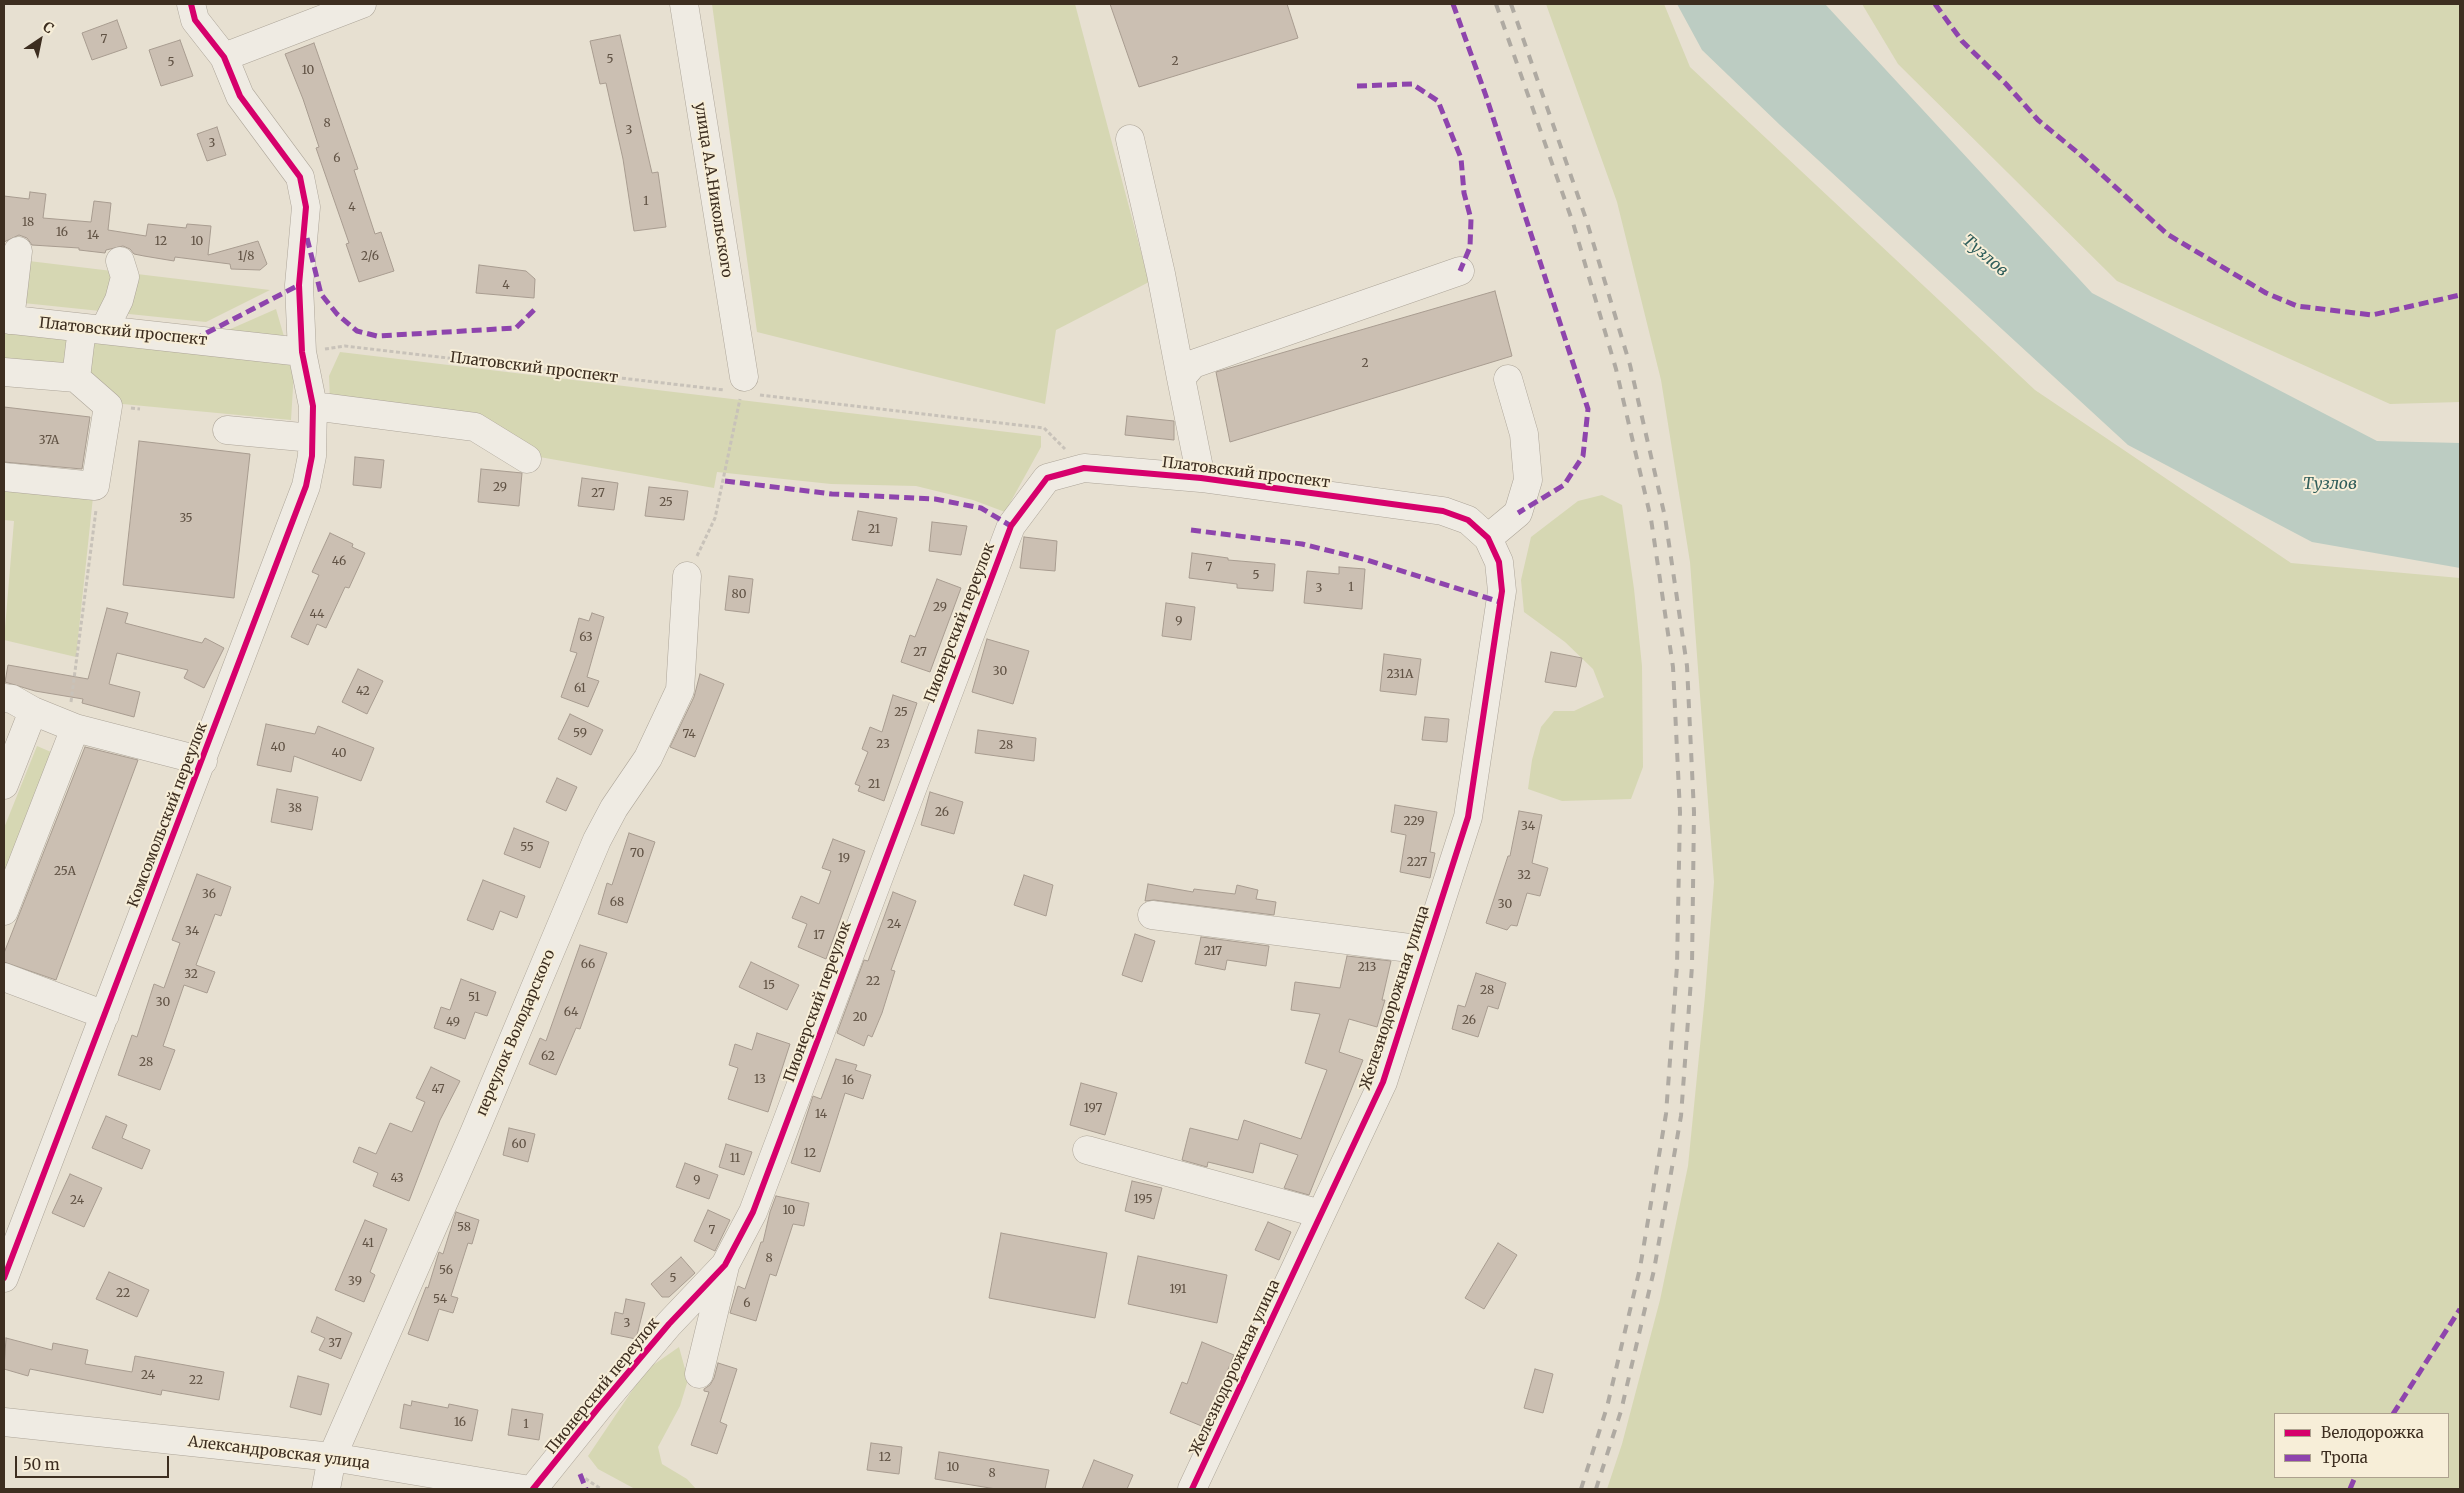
<!DOCTYPE html>
<meta charset="utf-8">
<style>
body{margin:0}
#map{position:relative;width:2464px;height:1493px;overflow:hidden;background:#e7e0d1;font-family:Merriweather,serif}
canvas{display:block}
.frame{position:absolute;inset:0;border:5px solid #3d2e20;pointer-events:none}
.legend{position:absolute;left:2274px;top:1413px;width:175px;height:65px;box-sizing:border-box;background:#f7eed8;border:1px solid #ada18e;margin:0;padding:6px 9px;list-style:none;font-size:15px;color:#3d2e20}
.legend li{display:flex;align-items:center;gap:10px;height:25px}
.legend b{width:25px;border:1px solid #ada18e}
.north{position:absolute;left:15px;top:15px;width:50px;height:50px;-webkit-text-stroke:4px #f7eed8;paint-order:stroke;rotate:34deg;font-size:14px;font-weight:700;line-height:20px;text-align:center;color:#3d2e20}
.north::after{content:'';display:block;margin:auto;width:18px;height:22px;background:#3d2e20;clip-path:polygon(50% 0,100% 100%,50% 72%,0 100%)}
.scale{position:absolute;left:15px;top:1456px;width:154px;height:22px;box-sizing:border-box;border:2px solid #3d2e20;border-top:0;padding-left:6px;font-size:15px;line-height:18px;white-space:nowrap;color:#3d2e20;-webkit-text-stroke:4px #f7eed8;paint-order:stroke}
</style>
<div id="map">
<canvas width="2464" height="1493"></canvas>
<div class="frame"></div>
<ul class="legend">
<li><b style="height:6px;background:#d6006c"></b>Велодорожка</li>
<li><b style="height:6px;background:#8e44ad"></b>Тропа</li>
</ul>
<div class="north">С</div>
<div class="scale">50 m</div>
</div>
<script>
const ctx = document.querySelector('canvas').getContext('2d');
ctx.lineJoin = 'round';
function fillPath(path, color) {
  ctx.fillStyle = color;
  ctx.fill(path, 'evenodd');
}
function shape(rows) {
  const path = new Path2D();
  for (const r of rows) {
    path.moveTo(r[0], r[1]);
    for (let i = 2; i < r.length; i += 2) path.lineTo(r[i], r[i + 1]);
  }
  return path;
}
function stroke(path, color, width, dash) {
  ctx.strokeStyle = color;
  ctx.lineWidth = width;
  ctx.lineCap = dash ? 'butt' : 'round';
  ctx.setLineDash(dash || []);
  ctx.stroke(path);
}
function write(font, color, halo, rows, align = 'center') {
  ctx.font = font + ' Merriweather,serif';
  ctx.lineWidth = 4;
  ctx.setLineDash([]);
  ctx.textBaseline = 'middle';
  ctx.strokeStyle = halo;
  ctx.fillStyle = color;
  for (const [text, x, y, turn = 0] of rows) {
    ctx.save();
    ctx.translate(x, y);
    ctx.rotate((+turn || 0) * Math.PI / 180);
    ctx.textAlign = isNaN(turn) ? turn : align;
    if (halo) ctx.strokeText(text, 0, 0);
    ctx.fillText(text, 0, 0);
    ctx.restore();
  }
}
fillPath(shape([
 [712,4,1075,4,1149,282,1056,330,1045,404,757,332],
 [1546,4,1664,4,1690,67,2035,390,2291,563,2460,578,2460,1489,1607,1489,1622,1444,1660,1300,1688,1166,1705,996,1714,882,1690,562,1661,380,1617,202],
 [2275,1414,2448,1414,2448,1477,2275,1477],
 [1862,4,2460,4,2460,402,2390,404,2117,281,1898,64],
 [4,258,270,290,206,322,4,301],
 [276,309,285,340,226,331],
 [4,322,77,330,73,376,4,369],
 [90,332,295,355,291,420,112,403,84,376],
 [340,352,1041,436,1041,447,1005,512,973,500,916,486,831,484,717,472,714,488,534,456,330,401,329,376],
 [4,488,93,497,76,657,4,640,14,521,4,520],
 [1602,495,1622,505,1634,589,1642,666,1643,767,1631,799,1562,801,1528,789,1532,760,1541,727,1554,711,1574,711,1604,697,1593,669,1565,642,1524,612,1521,580,1531,537,1578,501],
 [37,746,58,755,4,887,4,828],
 [679,1347,688,1380,680,1406,658,1447,662,1464,687,1479,696,1489,635,1489,598,1469,588,1456,646,1370]
]), '#d6d7b3');
fillPath(shape([
 [1677,4,1825,4,2092,293,2377,441,2460,443,2460,568,2312,542,2128,445,1780,125,1702,50]
]), '#bcccc2');
const building = shape([
 [1110,4,1287,4,1298,38,1139,87,1110,4],
 [117,20,127,48,92,60,82,33,117,20],
 [620,35,652,173,658,172,666,227,634,231,623,159,606,83,600,84,590,41,620,35],
 [180,40,193,76,161,86,149,50,180,40],
 [314,43,358,169,354,170,375,234,381,232,394,271,359,282,346,244,349,243,316,148,319,147,303,99,285,54,314,43],
 [217,127,226,155,207,161,197,134,217,127],
 [30,192,46,194,43,218,91,222,94,201,111,203,108,230,146,236,148,224,186,228,187,224,211,226,208,255,258,241,267,264,260,270,231,269,230,264,175,257,174,261,144,256,134,254,130,249,123,246,106,250,105,253,79,250,79,248,32,245,27,238,19,235,4,242,4,196,29,199,30,192],
 [479,265,526,271,535,279,534,298,476,293,479,265],
 [1495,291,1512,356,1230,442,1216,372,1495,291],
 [4,407,90,417,82,469,4,462,4,407],
 [1127,416,1174,421,1174,440,1125,435,1127,416],
 [139,441,250,454,234,598,123,585,139,441],
 [355,457,384,460,381,488,353,485,355,457],
 [481,469,522,473,519,506,478,502,481,469],
 [582,478,618,483,614,510,578,506,582,478],
 [649,487,688,491,684,520,645,516,649,487],
 [858,511,897,518,892,546,852,540,858,511],
 [932,522,967,526,961,555,929,551,932,522],
 [330,533,353,544,352,547,365,553,349,588,345,587,326,628,317,624,308,645,291,637,319,575,312,572,330,533],
 [1024,537,1057,541,1055,571,1020,568,1024,537],
 [1192,553,1228,558,1228,560,1275,564,1273,591,1237,588,1237,584,1189,578,1192,553],
 [1339,567,1365,569,1362,609,1304,603,1307,571,1339,574,1339,567],
 [729,576,753,579,749,613,725,610,729,576],
 [937,579,961,588,930,672,901,662,910,635,915,637,937,579],
 [1166,603,1195,607,1191,640,1162,636,1166,603],
 [107,608,128,613,125,623,202,643,205,638,224,648,204,688,184,678,188,670,117,653,109,684,140,692,134,717,82,703,83,699,35,691,5,682,8,665,88,679,107,608],
 [592,613,604,617,587,677,599,681,588,707,561,697,577,653,570,651,579,618,589,621,592,613],
 [987,639,1029,651,1013,704,972,692,987,639],
 [1551,652,1582,658,1576,687,1545,682,1551,652],
 [1384,654,1421,659,1416,695,1380,691,1384,654],
 [358,669,383,681,367,714,342,702,358,669],
 [700,674,724,684,695,757,670,747,694,697,700,674],
 [893,695,917,703,884,801,858,791,860,786,855,784,868,752,862,749,870,727,882,732,893,695],
 [570,714,603,730,591,755,558,739,570,714],
 [1425,717,1449,719,1447,742,1422,740,1425,717],
 [266,724,315,734,318,726,374,748,361,781,294,756,291,772,257,765,266,724],
 [978,730,1036,738,1034,761,975,753,978,730],
 [85,747,138,760,56,980,4,962,4,953,85,747],
 [557,778,577,787,566,811,546,802,557,778],
 [277,789,318,797,312,830,271,822,277,789],
 [930,792,963,802,954,834,921,825,930,792],
 [1395,805,1437,812,1430,852,1435,853,1430,878,1400,872,1406,835,1391,832,1395,805],
 [1519,811,1542,815,1532,863,1548,868,1540,896,1527,893,1517,926,1511,925,1507,930,1486,923,1508,856,1510,856,1519,811],
 [514,828,549,842,540,868,504,854,514,828],
 [629,833,655,842,627,923,598,914,607,883,612,885,629,833],
 [833,839,865,851,826,959,798,947,807,924,792,918,801,896,819,904,831,871,822,868,833,839],
 [197,874,231,887,221,916,215,914,196,965,215,972,207,993,184,985,163,1046,175,1050,160,1090,118,1075,132,1035,137,1037,154,984,164,988,180,943,172,940,197,874],
 [1024,875,1053,885,1046,916,1014,905,1024,875],
 [483,880,525,896,517,918,500,911,493,930,467,920,483,880],
 [1148,884,1193,892,1194,889,1235,894,1237,885,1258,890,1256,899,1276,902,1274,915,1154,900,1145,901,1148,884],
 [893,892,916,901,891,970,895,971,882,1013,872,1037,868,1035,864,1046,837,1033,864,960,868,961,893,892],
 [1135,934,1155,941,1142,982,1122,975,1135,934],
 [1201,937,1269,946,1266,966,1227,960,1225,970,1195,964,1201,937],
 [580,945,607,953,580,1029,576,1028,556,1075,529,1064,540,1038,546,1041,580,945],
 [1347,956,1391,961,1382,1000,1385,1000,1377,1027,1349,1019,1339,1052,1363,1060,1309,1195,1284,1188,1298,1155,1260,1143,1253,1173,1208,1162,1207,1167,1182,1160,1190,1128,1238,1140,1244,1120,1301,1139,1327,1070,1305,1063,1320,1014,1291,1010,1295,982,1340,988,1347,956],
 [751,962,799,985,787,1010,739,987,751,962],
 [1476,973,1506,983,1498,1009,1488,1006,1478,1037,1452,1029,1458,1005,1465,1007,1476,973],
 [461,979,496,992,487,1016,475,1012,465,1039,434,1028,441,1007,450,1010,461,979],
 [757,1033,790,1044,768,1112,728,1099,738,1068,729,1065,735,1044,752,1050,757,1033],
 [836,1059,857,1065,855,1070,871,1075,863,1099,845,1093,820,1172,791,1163,813,1096,821,1099,836,1059],
 [431,1067,460,1081,440,1120,409,1201,373,1186,378,1173,353,1162,359,1147,376,1154,390,1123,412,1132,425,1102,416,1098,431,1067],
 [1081,1083,1117,1093,1105,1135,1070,1125,1081,1083],
 [106,1116,127,1125,122,1138,150,1150,142,1169,92,1148,106,1116],
 [509,1128,535,1134,528,1162,503,1155,509,1128],
 [726,1144,752,1152,744,1175,719,1167,726,1144],
 [685,1163,718,1175,709,1199,676,1187,685,1163],
 [70,1174,102,1188,84,1227,52,1213,70,1174],
 [1132,1181,1162,1188,1154,1219,1125,1211,1132,1181],
 [776,1196,809,1203,804,1226,793,1224,776,1276,770,1274,756,1321,730,1313,738,1286,745,1289,761,1242,763,1242,770,1212,776,1196],
 [708,1210,730,1220,715,1251,694,1241,708,1210],
 [456,1212,479,1220,472,1244,468,1243,451,1296,458,1298,453,1313,439,1309,428,1341,408,1334,426,1287,428,1288,439,1252,443,1254,456,1212],
 [365,1220,387,1229,370,1272,375,1275,364,1302,335,1290,365,1220],
 [1268,1222,1291,1232,1279,1260,1255,1250,1268,1222],
 [1001,1233,1107,1253,1095,1318,989,1298,1001,1233],
 [1498,1243,1517,1255,1484,1309,1465,1298,1498,1243],
 [1138,1256,1227,1275,1217,1323,1128,1304,1138,1256],
 [681,1257,695,1273,669,1297,662,1297,651,1284,681,1257],
 [109,1272,149,1290,137,1317,96,1299,109,1272],
 [626,1299,645,1303,636,1339,611,1334,615,1312,623,1314,626,1299],
 [317,1317,352,1333,341,1359,319,1350,325,1338,311,1332,317,1317],
 [6,1338,52,1350,53,1343,88,1350,85,1364,132,1372,135,1356,224,1372,219,1400,162,1390,161,1395,30,1369,28,1376,4,1369,6,1338],
 [1202,1342,1234,1355,1204,1427,1170,1413,1182,1382,1187,1384,1202,1342],
 [718,1363,737,1369,720,1422,727,1425,717,1454,691,1445,709,1392,704,1391,704,1389,710,1385,714,1378,718,1363],
 [1535,1369,1553,1374,1543,1413,1524,1408,1535,1369],
 [298,1376,329,1384,321,1415,290,1407,298,1376],
 [412,1401,448,1408,449,1404,478,1410,472,1441,400,1428,404,1404,411,1406,412,1401],
 [512,1409,543,1414,539,1440,508,1435,512,1409],
 [871,1443,902,1447,899,1474,867,1470,871,1443],
 [939,1452,1049,1470,1045,1489,996,1489,935,1479,939,1452],
 [1094,1460,1133,1475,1127,1489,1082,1489,1094,1460]
]);
fillPath(building, '#cbbfb2');
stroke(building, '#a89c90', 1);
const minor = shape([
 [684,4,744,377],
 [224,57,362,4],
 [1130,139,1161,274,1181,378],
 [4,319,302,352],
 [10,320,18,251],
 [104,330,119,300,125,277,120,261],
 [4,372,76,378,82,328],
 [313,406,475,427,527,459],
 [227,430,312,438],
 [4,477,95,486,108,406,76,378],
 [1201,478,1181,378,1193,364,1460,271],
 [1488,538,1518,513,1528,480,1524,434,1508,379],
 [4,698,12,699,33,711,75,728,203,761],
 [4,785,33,711],
 [4,911,75,728],
 [1152,915,1425,950],
 [4,977,105,1015],
 [1087,1150,1321,1214],
 [4,1278,306,486,312,456,313,406,302,352,299,285,306,207,300,177,240,96,224,57,195,20,191,4],
 [699,1374,725,1266],
 [4,1422,332,1457,524,1489],
 [326,1489,332,1457,474,1133,597,840,614,808,648,758,680,690,687,576],
 [533,1489,599,1407,669,1324,725,1265,753,1212,1011,526,1047,478,1084,468,1201,478,1443,511,1468,520,1488,538,1499,562,1502,591,1468,817,1383,1082,1192,1489]
]);
stroke(minor, '#ada599', 29);
stroke(shape([
 [325,349,345,346,724,390],
 [760,395,1044,428,1065,449],
 [131,408,140,409],
 [697,556,715,518,740,399],
 [71,702,96,510],
 [580,1475,601,1489]
]), '#c8c2b9', 3, [4, 2.5]);
stroke(minor, '#efebe3', 28);
stroke(shape([
 [1496,4,1573,223,1616,369,1651,519,1673,667,1680,812,1677,966,1666,1114,1640,1268,1607,1407,1581,1489],
 [1511,4,1586,219,1630,365,1665,517,1687,666,1694,812,1692,966,1681,1116,1654,1270,1621,1411,1596,1489]
]), '#afaaa2', 4, [9, 9]);
stroke(shape([
 [1453,4,1486,96,1588,409,1583,456,1564,485,1518,513],
 [1935,4,1962,41,2006,84,2038,120,2077,152,2167,234,2266,293,2297,306,2372,315,2460,295],
 [1357,86,1412,84,1438,101,1461,158,1464,193,1471,219,1470,247,1460,271],
 [307,238,321,294,337,314,357,331,377,336,516,328,535,309],
 [193,340,299,285],
 [725,481,832,494,935,499,981,508,1011,526],
 [1191,530,1302,544,1367,560,1500,602],
 [2393,1414,2460,1309],
 [580,1474,586,1489],
 [2350,1489,2355,1477]
]), '#8e44ad', 5, [10, 5]);
stroke(shape([
 [4,1278,306,486,312,456,313,406,302,352,299,285,306,207,300,177,240,96,224,57,195,20,191,4],
 [533,1489,599,1407,669,1324,725,1265,753,1212,1011,526,1047,478,1084,468,1201,478,1443,511,1468,520,1488,538,1499,562,1502,591,1468,817,1383,1082,1192,1489]
]), '#d6006c', 6);
write('12px', '#605244', null, [
 ["7",104,40],
 ["5",610,60],
 ["2",1175,62],
 ["5",171,63],
 ["10",308,71],
 ["8",327,124],
 ["3",629,131],
 ["3",212,144],
 ["6",337,159],
 ["1",646,202],
 ["4",352,208],
 ["18",28,223],
 ["16",62,233],
 ["14",93,236],
 ["12",161,242],
 ["10",197,242],
 ["1/8",246,257],
 ["2/6",370,257],
 ["4",506,286],
 ["2",1365,364],
 ["37А",49,441],
 ["29",500,488],
 ["27",598,494],
 ["25",666,503],
 ["35",186,519],
 ["21",874,530],
 ["46",339,562],
 ["7",1209,568],
 ["5",1256,576],
 ["1",1351,588],
 ["3",1319,589],
 ["80",739,595],
 ["29",940,608],
 ["44",317,615],
 ["9",1179,622],
 ["63",586,638],
 ["27",920,653],
 ["30",1000,672],
 ["231А",1400,675],
 ["61",580,689],
 ["42",363,692],
 ["25",901,713],
 ["59",580,734],
 ["74",689,735],
 ["23",883,745],
 ["28",1006,746],
 ["40",278,748],
 ["40",339,754],
 ["21",874,785],
 ["38",295,809],
 ["26",942,813],
 ["229",1414,822],
 ["34",1528,827],
 ["55",527,848],
 ["70",637,854],
 ["19",844,859],
 ["227",1417,863],
 ["25А",65,872],
 ["32",1524,876],
 ["36",209,895],
 ["68",617,903],
 ["30",1505,905],
 ["24",894,925],
 ["34",192,932],
 ["17",819,936],
 ["217",1213,952],
 ["66",588,965],
 ["213",1367,968],
 ["32",191,975],
 ["22",873,982],
 ["15",769,986],
 ["28",1487,991],
 ["51",474,998],
 ["30",163,1003],
 ["64",571,1013],
 ["20",860,1018],
 ["26",1469,1021],
 ["49",453,1023],
 ["62",548,1057],
 ["28",146,1063],
 ["13",760,1080],
 ["16",848,1081],
 ["47",438,1090],
 ["197",1093,1109],
 ["14",821,1115],
 ["60",519,1145],
 ["12",810,1154],
 ["11",735,1159],
 ["43",397,1179],
 ["9",697,1181],
 ["195",1143,1200],
 ["24",77,1201],
 ["10",789,1211],
 ["58",464,1228],
 ["7",712,1231],
 ["41",368,1244],
 ["8",769,1259],
 ["56",446,1271],
 ["5",673,1279],
 ["39",355,1282],
 ["191",1178,1290],
 ["22",123,1294],
 ["54",440,1300],
 ["6",747,1304],
 ["3",627,1324],
 ["37",335,1344],
 ["24",148,1376],
 ["22",196,1381],
 ["16",460,1423],
 ["1",526,1425],
 ["12",885,1458],
 ["10",953,1468],
 ["8",992,1474]
]);
write('15px', '#3d2e20', '#f7eed8', [
 ["улица А.А.Никольского",713,190,81],
 ["Платовский проспект",123,332,6],
 ["Платовский проспект",534,368,7],
 ["Платовский проспект",1246,473,7],
 ["Пионерский переулок",960,623,-69],
 ["Комсомольский переулок",168,815,-69],
 ["Железнодорожная улица",1395,998,-72],
 ["Пионерский переулок",818,1002,-70],
 ["переулок Володарского",516,1033,-67],
 ["Железнодорожная улица",1235,1368,-65],
 ["Пионерский переулок",603,1386,-51],
 ["Александровская улица",279,1453,7]
]);
write('italic 16px', '#2f5d5a', '#f7eed8', [
 ["Тузлов",1985,256,41],
 ["Тузлов",2330,484]
]);
</script>
